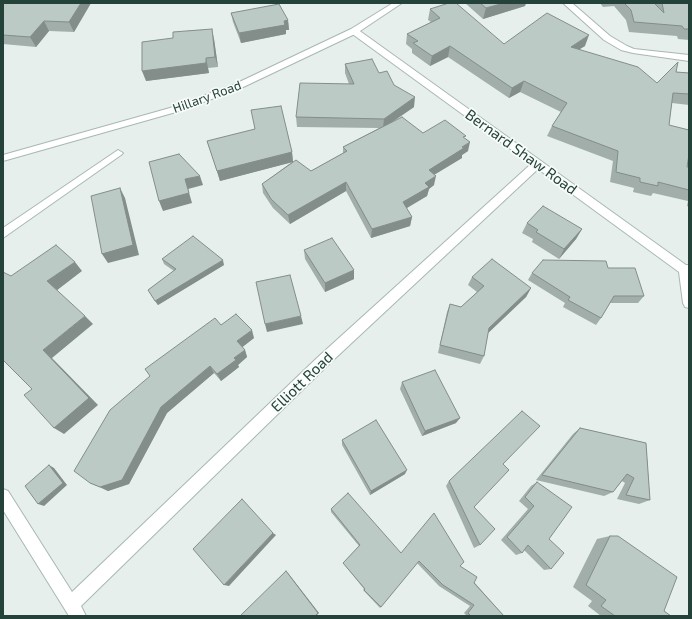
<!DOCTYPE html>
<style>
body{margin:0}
#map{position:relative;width:692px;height:619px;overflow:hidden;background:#e6efeb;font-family:"Exo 2",sans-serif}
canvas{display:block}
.frame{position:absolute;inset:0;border:4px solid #24423a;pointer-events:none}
</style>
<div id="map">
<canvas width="692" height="619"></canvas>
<div class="frame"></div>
</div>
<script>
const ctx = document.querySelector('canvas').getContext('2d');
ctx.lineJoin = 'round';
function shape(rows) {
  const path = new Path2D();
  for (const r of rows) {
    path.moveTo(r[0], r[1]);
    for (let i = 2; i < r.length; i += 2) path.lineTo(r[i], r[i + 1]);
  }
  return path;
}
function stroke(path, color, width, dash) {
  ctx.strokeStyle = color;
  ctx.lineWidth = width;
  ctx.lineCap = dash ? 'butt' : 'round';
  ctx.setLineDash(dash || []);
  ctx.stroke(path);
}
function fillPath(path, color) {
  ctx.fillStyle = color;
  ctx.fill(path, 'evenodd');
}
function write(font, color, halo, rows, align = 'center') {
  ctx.font = font + ' "Exo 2",sans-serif';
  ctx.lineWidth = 3.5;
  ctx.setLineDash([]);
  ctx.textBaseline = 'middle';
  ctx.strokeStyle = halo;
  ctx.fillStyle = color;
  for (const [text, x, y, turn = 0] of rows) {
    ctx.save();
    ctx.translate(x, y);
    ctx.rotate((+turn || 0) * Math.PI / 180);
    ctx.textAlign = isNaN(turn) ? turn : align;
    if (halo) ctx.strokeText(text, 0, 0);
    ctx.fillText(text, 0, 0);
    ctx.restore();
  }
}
const minor = shape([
 [563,3,572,3,610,36,627,46,634,49,689,55,689,61,633,53,621,50,604,40,563,3],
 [351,29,357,29,686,265,689,265,689,308,685,307,683,303,679,272,538,169,328,365,81,606,86,616,69,616,3,510,3,489,8,491,72,592,318,357,531,164,351,33,351,29],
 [118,150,123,153,121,155,3,238,3,228,118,150]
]);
const tertiary = shape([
 [393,3,402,3,357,33,239,89,176,112,3,161,3,155,170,108,233,85,351,29,393,3]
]);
stroke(minor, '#a8b8b2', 2);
stroke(tertiary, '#a8b8b2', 2);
fillPath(minor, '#fff');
fillPath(tertiary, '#fff');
fillPath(shape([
 [3,3,91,3,74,32,49,31,36,47,3,44],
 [465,3,526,3,525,6,483,19],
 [600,3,689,3,689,40,678,39,677,36,629,32,626,20,614,6,603,7],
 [430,9,504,44,585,46,579,49,657,83,676,72,689,73,689,105,672,103,669,125,687,167,689,167,689,207,687,206,688,201,653,193,651,196,633,192,634,188,610,182,613,161,547,136,552,126,561,112,520,92,509,98,448,57,430,66,412,53,412,49,406,44,407,34,431,22,428,20],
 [231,13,288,20,289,30,286,30,286,34,241,43,233,22],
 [214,39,218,67,208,68,209,73,146,81],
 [345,64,379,73,394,85,414,107,394,121,423,133,465,138,468,151,462,155,462,158,434,175,434,185,429,189,427,196,406,208,412,217,410,226,371,238,346,191,290,224,273,208,263,193,262,184,292,162,220,181,207,141,292,152,293,162,311,171,343,153,343,147,379,128,297,127,296,117,349,84,345,73],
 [527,223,582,229,576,239,559,259,532,242,533,239,522,233],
 [304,250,354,279,325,292,305,259],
 [162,259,224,265,158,305,148,290,174,271,164,264],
 [532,273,644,296,638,303,610,303,601,318,596,325,563,307,565,303,528,280],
 [472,277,531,288,526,297,488,333,484,356,480,364,438,353,447,312,450,304,461,307,477,292,468,285],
 [221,325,254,338,242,347,245,350,247,357,238,365,239,367,221,381,214,373,167,413,129,484,108,491,90,483],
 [402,382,456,423,422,436,400,389],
 [580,428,646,443,650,500,639,504,617,499,625,483,622,481,613,492,604,496,536,480,573,434],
 [342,440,405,474,370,495,342,445],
 [503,464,474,507,480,545,474,548,446,486,449,481],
 [537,482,549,539,551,569,544,570,524,550,522,553,516,555,501,540,528,509,519,501,531,486],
 [331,509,400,553,460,566,504,616,467,616,464,613,470,606,439,586,417,563,381,607,380,608,363,590,364,589,344,564,343,563,359,546,331,512],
 [610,536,664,611,671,616,601,616,588,606,592,601,573,587,597,539]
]), '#a1aea9');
fillPath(shape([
 [81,3,91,3,74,32,69,22],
 [504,3,526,3,525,6,483,19,486,8],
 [288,20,289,30,286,30,286,34,241,43,239,33],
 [44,21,49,31,36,47,30,37],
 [212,29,214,39,218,67,215,57],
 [589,35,585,46,567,57,571,47],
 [450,46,448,57,430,66,432,56],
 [206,58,209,73,146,81,142,71],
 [524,81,520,92,509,98,512,88],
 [415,97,414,107,383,128,384,119],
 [470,142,468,151,462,155,462,158,427,179,429,170],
 [292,152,293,162,220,181,217,171],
 [200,176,203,185,188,189,192,203,163,211,159,201,185,179],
 [436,176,434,185,429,189,427,196,402,211,403,202,425,183],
 [346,182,346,191,290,224,288,215],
 [120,188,125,198,139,255,108,263,102,254],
 [412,217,410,226,371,238,372,229],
 [582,229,576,239,559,259,564,249],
 [223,260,224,265,158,305,155,301],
 [75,262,82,271,56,291,47,281],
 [354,270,354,279,325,292,325,283],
 [531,288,526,297,485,336,489,328],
 [85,316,93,324,52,358,98,405,64,434,54,428,43,350],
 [301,316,303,324,267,332,265,324],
 [252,330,254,338,240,349,237,341],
 [245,350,247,357,238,365,239,367,221,381,217,374,234,358],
 [210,366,214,373,167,413,129,484,108,491,100,487,161,407],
 [460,418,456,423,422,436,425,431],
 [49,465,54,468,67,485,44,506,38,504],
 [407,470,405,474,370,495,371,491],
 [273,533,276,535,229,586,224,585],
 [286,571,288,573,319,613,316,616,315,616]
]), '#838d89');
const building = shape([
 [3,3,81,3,69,22,44,21,30,37,3,35,3,3],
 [449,3,456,3,504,44,547,13,589,35,571,47,638,67,657,83,678,62,676,72,689,73,689,94,673,93,669,125,689,130,689,155,687,167,689,167,689,190,658,182,658,186,640,182,640,178,616,172,618,151,552,126,567,103,524,81,512,88,450,46,432,56,413,43,418,41,407,34,440,18,430,9,449,3],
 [480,3,504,3,486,8,480,3],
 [624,3,654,3,664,13,662,3,689,3,689,29,684,29,682,26,634,22,631,10,624,3],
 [279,4,288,20,284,21,285,25,239,33,231,13,279,4],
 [212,29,215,57,206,58,206,63,142,71,142,42,173,38,173,32,212,29],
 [372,59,379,73,387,71,394,85,415,97,384,119,296,117,300,83,354,84,345,64,372,59],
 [281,106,292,152,217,171,207,141,255,129,251,110,281,106],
 [402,117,423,133,445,120,466,136,463,137,470,142,462,147,464,148,429,170,436,176,425,183,429,187,403,202,412,217,372,229,346,182,288,215,271,199,262,184,296,160,311,171,347,151,343,147,402,117],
 [179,154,200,176,185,179,189,193,159,201,149,162,179,154],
 [120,188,133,245,102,254,91,196,120,188],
 [543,206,582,229,564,249,536,232,538,230,527,223,543,206],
 [193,236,223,260,155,301,148,290,176,269,162,259,193,236],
 [332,238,354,270,325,283,304,250,332,238],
 [56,245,75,262,47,281,85,316,43,350,89,398,54,428,24,395,32,389,3,360,3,272,11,276,56,245],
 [492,259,531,288,489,328,484,356,440,345,450,304,461,307,484,286,472,277,492,259],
 [543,260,606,261,608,268,635,268,644,296,614,296,601,318,568,300,570,297,532,273,543,260],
 [290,275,301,316,265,324,256,282,290,275],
 [236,314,252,330,237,341,245,350,234,358,236,360,217,374,210,366,161,407,122,480,100,487,90,483,74,471,110,410,150,376,145,369,215,318,221,325,236,314],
 [435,370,460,418,425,431,402,382,435,370],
 [522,411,540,426,503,464,509,470,474,507,495,529,480,545,449,481,522,411],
 [376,420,407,470,371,491,342,440,376,420],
 [580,428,646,443,650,500,626,495,634,478,627,474,613,492,542,475,580,428],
 [49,465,63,483,38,504,25,486,49,465],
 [537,482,572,507,549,539,564,553,551,569,528,545,522,553,507,537,534,506,525,497,537,482],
 [348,493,401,553,434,513,464,562,460,566,477,577,474,583,504,616,471,616,468,613,474,605,443,585,419,561,381,607,364,590,365,589,343,563,360,545,331,509,348,493],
 [242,499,273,533,224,585,193,549,242,499],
 [610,536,618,536,677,577,664,611,671,616,615,616,601,606,606,600,586,585,610,536],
 [286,571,318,613,315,616,240,616,286,571]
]);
fillPath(building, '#bbcac4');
stroke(building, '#838d89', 1);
write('13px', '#24423a', '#f7fbf9', [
 ["Hillary Road",207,97,-20]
]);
write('15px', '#24423a', '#f7fbf9', [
 ["Bernard Shaw Road",521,152,36],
 ["Elliott Road",302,382,-44]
]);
</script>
